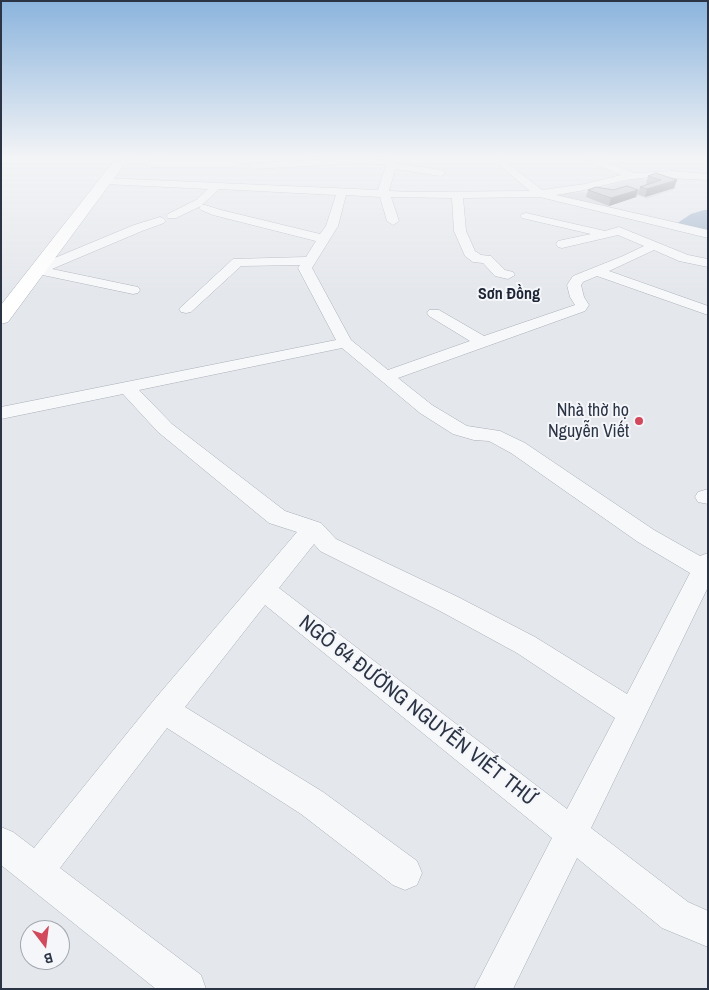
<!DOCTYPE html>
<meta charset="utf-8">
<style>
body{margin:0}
#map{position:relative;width:709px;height:990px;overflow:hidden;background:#e4e7ec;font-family:"Archivo Narrow",sans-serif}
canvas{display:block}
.frame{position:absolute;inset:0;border:2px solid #2b3445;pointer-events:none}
.north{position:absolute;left:20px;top:920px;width:50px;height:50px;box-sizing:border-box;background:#f4f6f9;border:1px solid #a4a8b1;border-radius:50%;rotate:165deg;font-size:14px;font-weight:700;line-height:20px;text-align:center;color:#2b3445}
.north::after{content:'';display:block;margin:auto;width:18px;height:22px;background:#d1495b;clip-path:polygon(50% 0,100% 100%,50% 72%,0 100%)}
</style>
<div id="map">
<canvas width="709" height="990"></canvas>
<div class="frame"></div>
<div class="north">B</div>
</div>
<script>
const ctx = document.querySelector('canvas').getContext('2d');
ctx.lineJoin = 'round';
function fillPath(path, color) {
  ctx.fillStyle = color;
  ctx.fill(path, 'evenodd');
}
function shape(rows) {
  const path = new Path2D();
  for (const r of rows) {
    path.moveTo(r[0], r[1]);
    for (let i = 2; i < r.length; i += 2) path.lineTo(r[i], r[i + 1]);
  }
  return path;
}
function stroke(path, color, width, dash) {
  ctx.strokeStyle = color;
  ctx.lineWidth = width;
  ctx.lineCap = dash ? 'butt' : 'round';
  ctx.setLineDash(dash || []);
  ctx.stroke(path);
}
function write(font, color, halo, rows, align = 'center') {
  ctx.font = font + ' "Archivo Narrow",sans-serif';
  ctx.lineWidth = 4;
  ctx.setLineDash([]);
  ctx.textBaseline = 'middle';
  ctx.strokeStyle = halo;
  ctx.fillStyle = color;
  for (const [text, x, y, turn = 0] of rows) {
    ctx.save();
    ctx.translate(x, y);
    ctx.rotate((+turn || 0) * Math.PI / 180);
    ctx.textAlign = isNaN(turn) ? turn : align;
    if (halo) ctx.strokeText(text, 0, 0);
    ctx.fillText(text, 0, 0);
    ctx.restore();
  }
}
fillPath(shape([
 [638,177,678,188,647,199,639,196,607,207,557,196,566,193,589,192]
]), '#d2d6de');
fillPath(shape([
 [704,210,708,210,708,231,676,224,691,214]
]), '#9fb4cc');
const minor = shape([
 [151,158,161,158,159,161,235,161,240,164,235,167,153,167,148,164,151,158],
 [340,158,391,160,396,163,441,170,446,173,441,176,395,169,389,191,411,192,530,191,491,158,501,158,542,190,585,184,621,175,581,158,595,158,634,173,673,171,708,174,708,180,650,177,625,180,585,190,556,195,708,230,708,238,540,197,463,198,466,231,475,251,481,255,491,256,505,270,513,272,515,275,508,279,495,276,483,263,473,262,465,256,454,231,452,198,391,197,399,221,393,225,387,221,380,197,346,195,338,226,312,268,351,340,388,370,470,341,429,316,427,313,429,310,439,310,484,336,575,305,570,297,567,285,573,276,623,256,644,246,618,235,562,248,558,247,556,244,558,241,591,234,522,218,520,216,522,214,526,213,605,231,619,227,688,255,708,259,708,267,679,261,654,250,609,271,708,306,708,315,597,276,583,282,581,285,584,297,589,305,585,311,398,378,432,405,467,426,500,431,525,443,654,530,700,556,708,553,708,587,591,828,688,902,708,911,708,947,662,928,577,858,513,989,474,989,552,838,265,605,185,707,323,792,417,861,422,873,417,885,405,890,393,885,301,814,167,728,60,868,201,975,206,989,156,989,1,865,1,827,13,832,34,848,154,700,297,532,269,523,158,432,123,394,1,419,1,407,336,340,298,268,300,265,241,266,191,312,186,313,181,312,179,309,233,259,306,257,316,241,213,215,201,210,199,208,201,206,176,218,168,218,166,216,168,214,196,200,208,189,105,184,100,181,105,178,378,190,386,165,362,163,254,169,249,166,254,163,340,158],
 [219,189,336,195,326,226,320,234,221,210,205,205,202,205,219,189],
 [342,348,420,413,453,434,474,440,489,441,511,453,638,542,690,573,627,694,535,637,458,597,336,539,321,523,285,511,172,424,139,390,342,348],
 [314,544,320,551,440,611,517,653,615,718,567,809,279,588,314,544],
 [160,217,164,219,166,221,164,223,142,231,52,269,138,287,140,290,138,293,133,294,38,274,31,270,33,267,134,225,160,217],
 [708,489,708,504,698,502,695,497,698,492,708,489]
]);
const major = shape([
 [116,158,129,158,8,322,1,324,1,305,116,158]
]);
stroke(minor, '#a9aeb7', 1);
stroke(major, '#a3abb8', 1);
fillPath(minor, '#f7f8fa');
fillPath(major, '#fff');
fillPath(shape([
 [648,176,677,180,674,188,645,197,637,194,640,187,648,184,646,183],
 [588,190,636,197,609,206,586,197]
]), '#a1a5ae');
fillPath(shape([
 [677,180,674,188,645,197,647,189],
 [638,190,636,197,609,206,611,198]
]), '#83868d');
const building = shape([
 [656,173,677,180,647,189,640,187,661,180,648,176,656,173],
 [627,186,638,190,611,198,588,190,596,187,613,190,627,186]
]);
fillPath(building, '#bbc0ca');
stroke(building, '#83868d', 1);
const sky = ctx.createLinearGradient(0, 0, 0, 297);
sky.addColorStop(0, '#8bb4dd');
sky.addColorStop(0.53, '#f3f4f6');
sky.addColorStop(1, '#f3f4f600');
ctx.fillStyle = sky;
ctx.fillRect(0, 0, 709, 297);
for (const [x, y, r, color] of [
 [639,421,5,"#d1495b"]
]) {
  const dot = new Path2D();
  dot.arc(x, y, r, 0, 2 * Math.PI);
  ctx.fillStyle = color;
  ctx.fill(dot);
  stroke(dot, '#f4f6f9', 2);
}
write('bold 16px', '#1d2536', '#f4f6f9', [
 ["Sơn Đồng",509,295]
]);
write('18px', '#2b3445', '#f4f6f9', [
 ["Nhà thờ họ",629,411],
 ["Nguyễn Viết",629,432]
], 'right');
write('21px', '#2b3445', '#f4f6f9', [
 ["NGÕ 64 ĐƯỜNG NGUYỄN VIẾT THỨ",417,711,38]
]);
</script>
